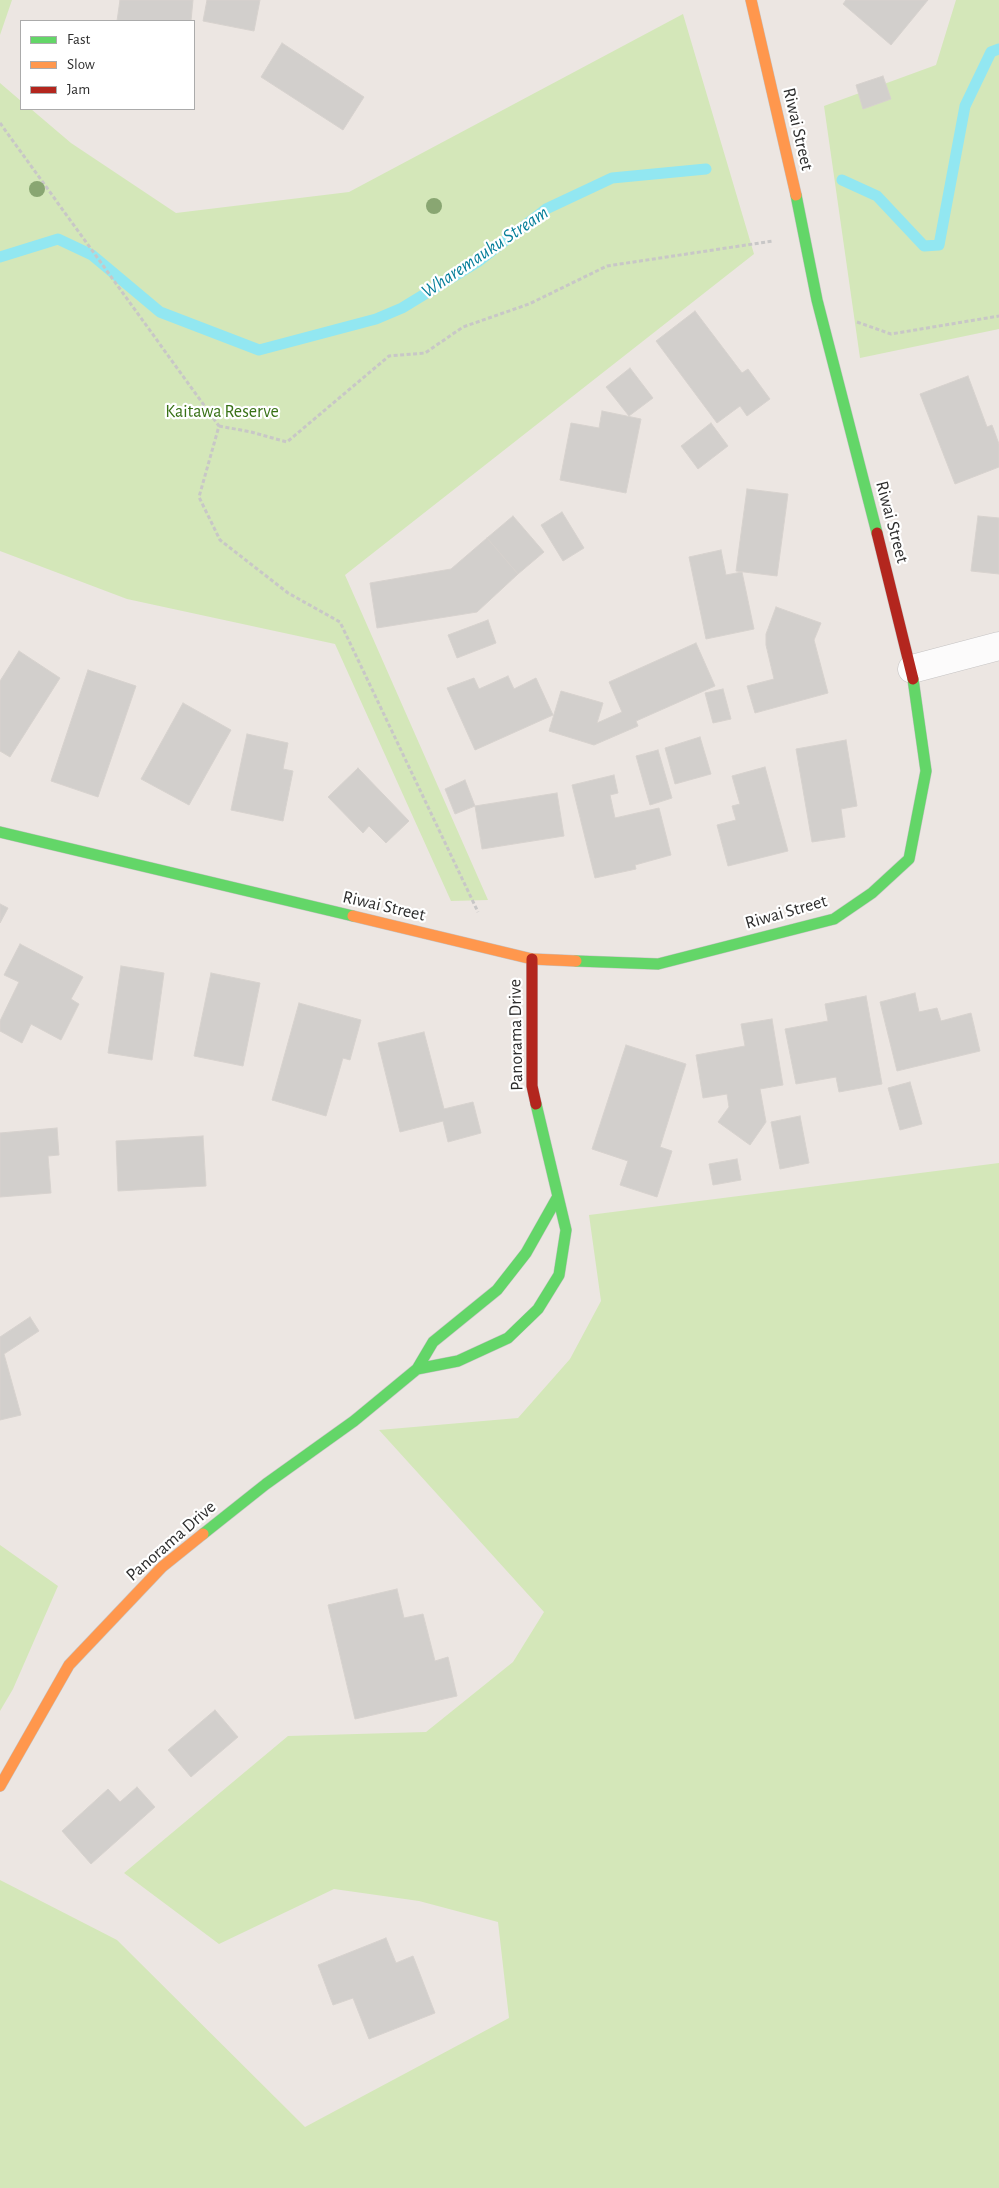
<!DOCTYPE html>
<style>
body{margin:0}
#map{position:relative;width:999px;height:2188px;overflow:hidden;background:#ece6e2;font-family:"Alegreya Sans",sans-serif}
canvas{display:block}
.legend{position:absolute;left:20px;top:20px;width:175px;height:90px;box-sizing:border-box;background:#fff;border:1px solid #ababab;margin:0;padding:6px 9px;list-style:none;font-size:15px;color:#2d2d2d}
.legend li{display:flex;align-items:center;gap:10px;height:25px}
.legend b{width:25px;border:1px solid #ababab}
</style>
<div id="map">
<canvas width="999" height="2188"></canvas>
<ul class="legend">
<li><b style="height:6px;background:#63d668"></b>Fast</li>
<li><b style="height:6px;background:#ff974d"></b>Slow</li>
<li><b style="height:6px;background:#b3261e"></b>Jam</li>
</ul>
</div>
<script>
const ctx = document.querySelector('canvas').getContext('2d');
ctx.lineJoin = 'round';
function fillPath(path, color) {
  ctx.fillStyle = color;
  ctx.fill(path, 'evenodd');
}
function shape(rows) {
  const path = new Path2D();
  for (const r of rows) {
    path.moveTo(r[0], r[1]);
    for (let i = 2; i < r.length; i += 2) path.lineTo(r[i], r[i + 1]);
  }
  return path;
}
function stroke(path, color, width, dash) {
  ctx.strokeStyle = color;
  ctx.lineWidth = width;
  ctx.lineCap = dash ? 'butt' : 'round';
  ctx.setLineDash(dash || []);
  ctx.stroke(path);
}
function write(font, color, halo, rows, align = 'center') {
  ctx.font = font + ' "Alegreya Sans",sans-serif';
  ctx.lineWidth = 4.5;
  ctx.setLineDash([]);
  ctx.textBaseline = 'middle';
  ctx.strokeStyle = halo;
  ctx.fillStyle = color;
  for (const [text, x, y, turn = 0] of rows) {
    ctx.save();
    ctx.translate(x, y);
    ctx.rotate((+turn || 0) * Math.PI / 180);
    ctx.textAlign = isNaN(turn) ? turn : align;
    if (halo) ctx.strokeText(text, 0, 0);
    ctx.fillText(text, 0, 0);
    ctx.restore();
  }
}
fillPath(shape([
 [0,0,12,0,0,35],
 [956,0,999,0,999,329,860,358,824,106,936,65],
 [683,14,754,254,345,575,488,900,451,901,335,644,127,599,0,551,0,83,21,101,21,109,31,109,71,143,176,213,349,192],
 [999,1163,999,2188,0,2188,0,1880,117,1940,305,2127,509,2018,498,1922,419,1901,334,1889,219,1944,124,1873,288,1736,426,1732,513,1662,544,1612,379,1430,518,1418,570,1359,601,1301,589,1215],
 [0,1545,58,1586,13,1689,0,1711]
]), '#d4e7b9');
stroke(shape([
 [842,180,877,196,924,246,939,245,965,106,991,52,999,49],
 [0,257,58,239,92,255,160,312,259,350,376,319,402,308,479,261,546,209,612,178,706,169]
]), '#92e7f1', 11);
const building = shape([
 [120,0,193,0,191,21,117,21,120,0],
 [207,0,260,0,254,31,203,21,207,0],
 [846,0,928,0,891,45,843,4,846,0],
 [282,43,364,97,343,130,261,77,282,43],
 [883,76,891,99,863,109,856,85,883,76],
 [695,311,742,373,748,369,770,399,747,416,740,406,717,423,656,341,695,311],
 [630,368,653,398,629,416,606,387,630,368],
 [968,376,987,427,992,425,999,444,999,467,955,484,920,394,968,376],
 [602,411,641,419,626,493,560,480,571,423,599,428,602,411],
 [711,423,728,446,698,469,681,446,711,423],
 [747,489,788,494,777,576,736,571,747,489],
 [562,512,584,548,563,561,541,525,562,512],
 [513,516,544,552,518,574,487,538,513,516],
 [978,516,999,518,999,574,971,571,978,516],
 [487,538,518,574,477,612,377,628,370,583,451,569,487,538],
 [721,550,726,575,742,572,754,629,706,639,689,557,721,550],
 [776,607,821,623,814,640,828,693,755,713,747,686,774,679,766,645,766,634,776,607],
 [488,620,496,643,457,658,448,635,488,620],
 [696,643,715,686,636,721,638,726,594,745,549,731,561,691,603,703,597,723,622,712,609,682,696,643],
 [19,651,60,678,10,757,0,751,0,681,19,651],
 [88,670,136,686,98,797,51,781,88,670],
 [508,676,514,689,536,678,553,715,475,750,447,688,474,678,479,689,508,676],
 [723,689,731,719,713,723,705,693,723,689],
 [183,703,231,730,189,805,141,779,183,703],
 [247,734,288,743,283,769,293,771,283,821,231,810,247,734],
 [700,737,711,774,675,784,665,748,700,737],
 [846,740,857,806,841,809,845,837,812,842,796,749,846,740],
 [658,750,672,798,650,805,636,756,658,750],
 [765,767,788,851,728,866,717,825,736,820,732,806,740,804,732,776,765,767],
 [358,768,409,821,386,843,369,826,363,833,328,797,358,768],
 [614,775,618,793,610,795,615,818,659,808,671,855,635,865,636,869,595,878,572,785,614,775],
 [465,780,475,806,455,814,445,789,465,780],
 [557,793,564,836,482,849,475,806,557,793],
 [0,904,8,908,0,923,0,904],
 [20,944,83,977,71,999,79,1004,61,1040,31,1024,22,1043,0,1031,0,1021,19,982,4,975,20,944],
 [121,966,164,973,152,1060,108,1053,121,966],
 [211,973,260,983,243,1066,194,1056,211,973],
 [915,993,919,1012,937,1008,941,1021,971,1013,980,1051,897,1071,880,1002,915,993],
 [866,996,882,1084,839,1092,836,1077,796,1084,785,1029,828,1021,825,1004,866,996],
 [299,1003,361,1020,350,1060,343,1058,326,1116,272,1100,299,1003],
 [772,1019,783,1085,760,1089,766,1122,750,1145,718,1122,729,1107,727,1094,703,1098,696,1055,745,1046,741,1024,772,1019],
 [424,1032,444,1109,473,1102,481,1133,448,1142,443,1121,400,1132,378,1043,424,1032],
 [626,1045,686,1064,660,1147,672,1151,657,1197,620,1185,628,1161,592,1149,626,1045],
 [910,1082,922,1124,900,1130,888,1088,910,1082],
 [800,1116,809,1163,780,1169,771,1122,800,1116],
 [57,1128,59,1155,48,1156,51,1193,0,1197,0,1133,57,1128],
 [203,1136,206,1186,118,1191,116,1141,203,1136],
 [737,1159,741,1180,713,1185,709,1164,737,1159],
 [30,1317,39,1331,4,1354,21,1415,0,1420,0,1337,30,1317],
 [397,1589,404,1618,423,1614,435,1661,448,1657,457,1696,355,1719,328,1605,397,1589],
 [215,1710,238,1737,191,1777,168,1750,215,1710],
 [137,1787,155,1807,91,1864,62,1831,108,1789,120,1802,137,1787],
 [386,1938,396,1963,413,1956,435,2013,369,2039,353,1998,333,2005,318,1965,386,1938]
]);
fillPath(building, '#d2cfcc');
stroke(building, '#d7d2ce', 1);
const street = shape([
 [912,669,999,646]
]);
const fast = shape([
 [796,195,817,300,877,533],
 [0,832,353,916],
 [576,961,658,964,834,919,872,893,909,859,926,771,913,679],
 [536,1104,566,1230,559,1275,538,1309,508,1338,458,1361,417,1369,433,1342,497,1290,526,1253,557,1198],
 [203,1534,266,1484,354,1421,417,1369]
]);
const slow = shape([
 [751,0,796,195],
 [353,916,532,959,576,961],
 [0,1786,69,1665,162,1567,203,1534]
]);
const jam = shape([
 [877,533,913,679],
 [532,959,532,1086,536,1104]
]);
stroke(street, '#c5c3c3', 29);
stroke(fast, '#c5c3c3', 12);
stroke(slow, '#c5c3c3', 12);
stroke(jam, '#c5c3c3', 12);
stroke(shape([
 [0,123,219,426,199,497,220,540,288,593,340,622,478,912],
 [857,322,891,334,999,316],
 [219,426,251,432,287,442,389,356,425,353,463,327,529,304,607,266,773,241]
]), '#c8c7c7', 3, [4, 2.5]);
stroke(street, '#fcfbfb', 28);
stroke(fast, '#63d668', 11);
stroke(slow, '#ff974d', 11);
stroke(jam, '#b3261e', 11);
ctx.fillStyle = '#89a672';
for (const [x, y] of [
 [37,189],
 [434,206]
]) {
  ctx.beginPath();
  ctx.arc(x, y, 8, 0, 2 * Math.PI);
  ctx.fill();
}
write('18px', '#2d2d2d', '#fff', [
 ["Riwai Street",798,129,77],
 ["Riwai Street",892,522,75],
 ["Riwai Street",384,906,13],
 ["Riwai Street",786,912,-16],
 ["Panorama Drive",516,1035,-91],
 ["Panorama Drive",171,1541,-41]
]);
write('18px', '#387116', '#fff', [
 ["Kaitawa Reserve",222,412]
]);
write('italic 19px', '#067f9a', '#fff', [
 ["Wharemauku Stream",485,252,-34]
]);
</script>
